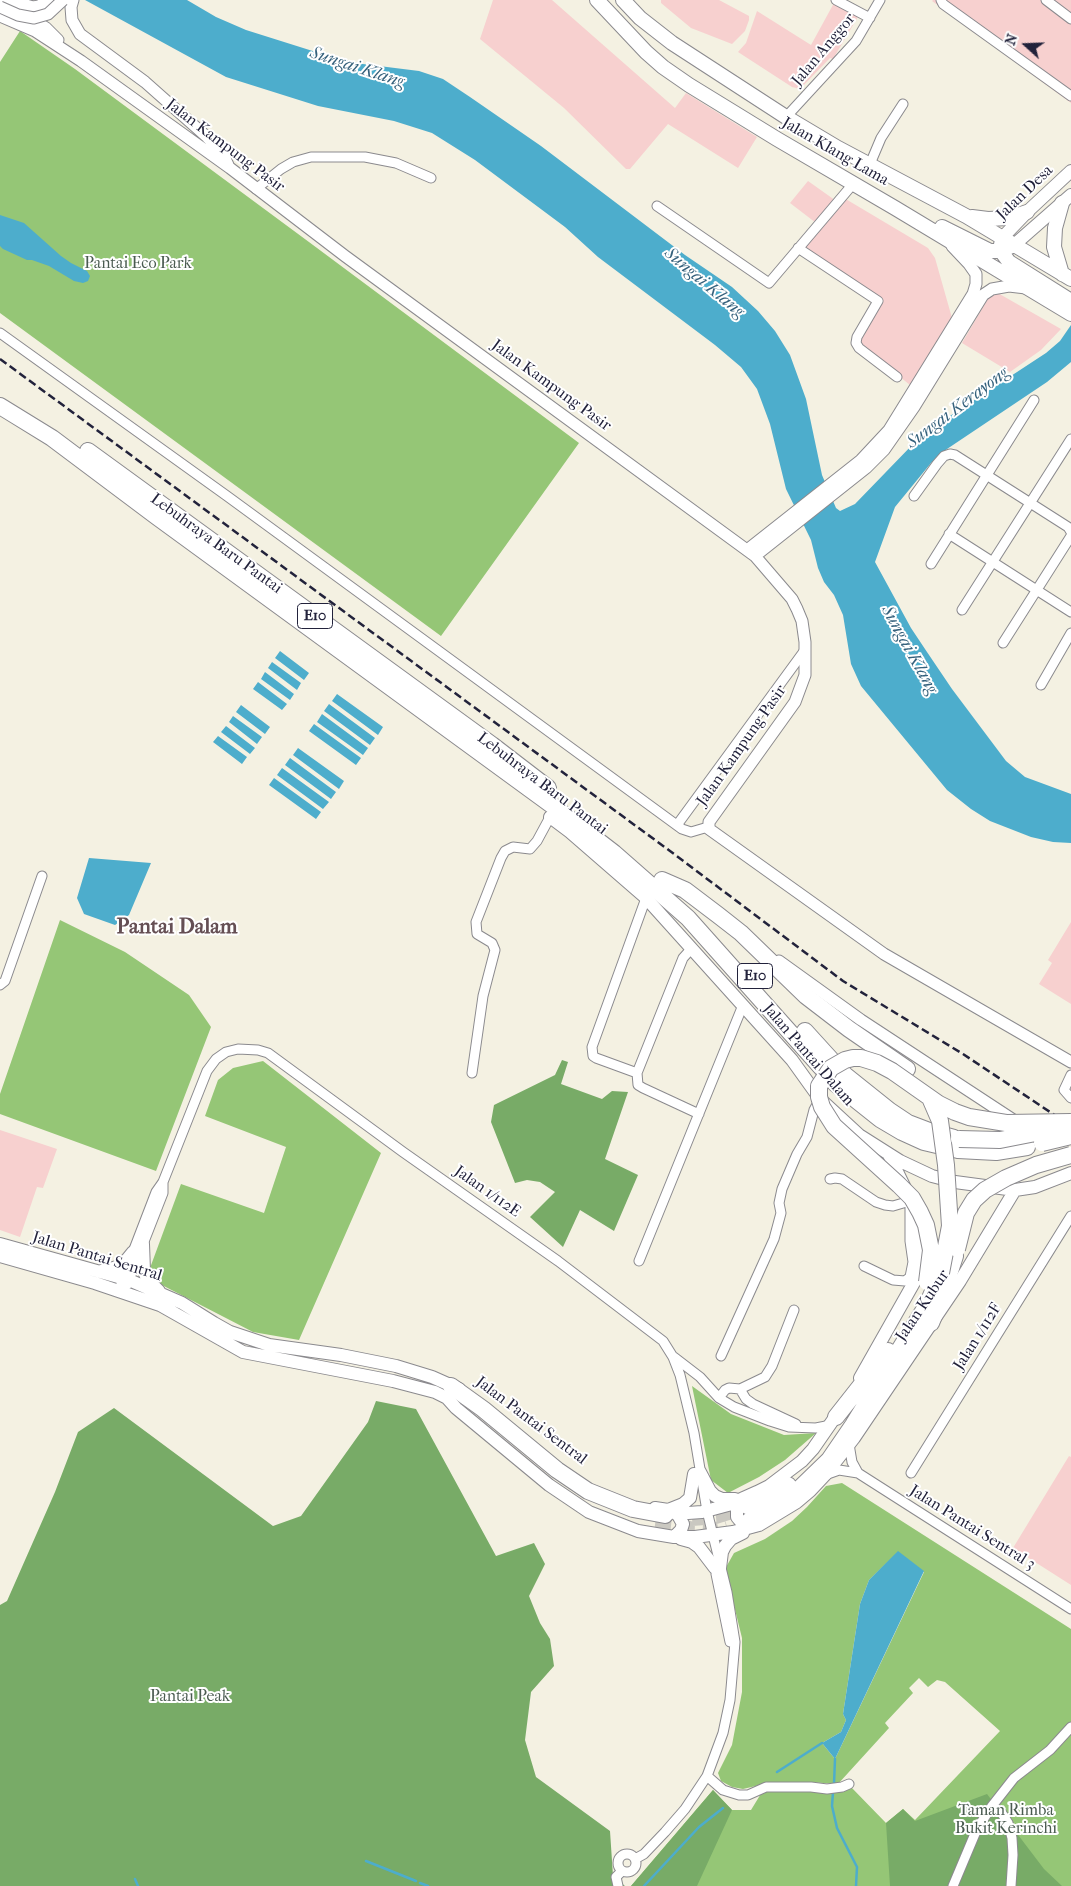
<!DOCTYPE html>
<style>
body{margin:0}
#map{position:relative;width:1071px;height:1886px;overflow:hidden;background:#f4f1e2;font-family:"IM FELL French Canon",serif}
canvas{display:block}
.north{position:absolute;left:1001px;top:20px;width:50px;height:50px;-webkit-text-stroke:4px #fff;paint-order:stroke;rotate:290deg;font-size:14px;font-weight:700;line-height:20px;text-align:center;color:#22223b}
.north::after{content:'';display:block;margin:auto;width:18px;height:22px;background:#22223b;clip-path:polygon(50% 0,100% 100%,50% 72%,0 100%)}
</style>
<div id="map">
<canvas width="1071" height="1886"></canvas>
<div class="north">N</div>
</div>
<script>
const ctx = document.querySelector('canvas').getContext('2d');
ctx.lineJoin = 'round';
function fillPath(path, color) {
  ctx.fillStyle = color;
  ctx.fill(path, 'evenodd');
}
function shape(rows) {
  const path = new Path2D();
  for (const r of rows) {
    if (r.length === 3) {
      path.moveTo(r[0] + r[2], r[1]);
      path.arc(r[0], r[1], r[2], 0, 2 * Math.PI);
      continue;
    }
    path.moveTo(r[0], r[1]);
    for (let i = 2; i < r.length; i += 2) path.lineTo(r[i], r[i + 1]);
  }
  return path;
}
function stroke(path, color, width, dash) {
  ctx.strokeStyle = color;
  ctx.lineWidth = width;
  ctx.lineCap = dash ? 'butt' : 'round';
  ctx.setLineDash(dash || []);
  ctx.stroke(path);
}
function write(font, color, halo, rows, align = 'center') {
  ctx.font = font + ' "IM FELL French Canon",serif';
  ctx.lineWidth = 4;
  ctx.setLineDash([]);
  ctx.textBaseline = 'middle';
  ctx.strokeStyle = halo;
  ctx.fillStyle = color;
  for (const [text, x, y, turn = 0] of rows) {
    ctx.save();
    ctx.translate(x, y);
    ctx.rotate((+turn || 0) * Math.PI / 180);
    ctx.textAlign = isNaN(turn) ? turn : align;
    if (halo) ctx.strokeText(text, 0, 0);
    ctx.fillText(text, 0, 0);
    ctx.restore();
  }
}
fillPath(shape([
 [493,0,552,0,675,108,686,93,757,137,738,168,668,124,630,169,626,169,564,108,480,39],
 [661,0,719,0,749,16,749,20,745,31,732,44,691,28,661,3],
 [933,0,1071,0,1071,103,932,1],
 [834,3,859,15,833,59,830,58,800,89,792,87,738,52,746,43,757,11,811,45],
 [808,181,839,203,844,198,928,248,935,258,952,318,910,385,859,344,858,340,881,302,802,247,820,226,790,203],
 [996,292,1061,329,1041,350,1010,372,962,343,990,295],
 [1071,922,1071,1004,1039,984,1052,963,1048,960],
 [0,1130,57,1149,43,1188,37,1187,20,1237,0,1230],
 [1069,1456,1071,1457,1071,1585,1013,1548]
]), '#f7d0cf');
fillPath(shape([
 [20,31,75,69,313,245,579,443,441,636,0,313,0,62],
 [60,920,125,952,189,995,211,1027,156,1171,0,1114,0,1094],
 [263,1061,381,1153,299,1340,253,1332,158,1283,150,1268,181,1184,264,1213,286,1147,205,1116,218,1080,233,1068],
 [692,1386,731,1414,784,1435,816,1433,785,1460,759,1477,728,1493,711,1480],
 [842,1483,1071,1629,1071,1886,631,1886,713,1790,732,1810,751,1810,762,1792,851,1787,886,1823,903,1809,915,1820,1000,1731,945,1682,937,1680,928,1687,919,1678,909,1688,913,1693,885,1723,889,1728,838,1784,809,1782,760,1785,743,1789,732,1787,721,1781,718,1773,732,1745,742,1692,742,1638,725,1569,734,1553,765,1539,792,1521,807,1507,826,1486],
 [898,1552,924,1572,835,1759,822,1743,841,1732,846,1720,843,1714,860,1604,869,1580]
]), '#95c676');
fillPath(shape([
 [562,1060,568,1062,561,1084,602,1099,612,1091,628,1092,605,1159,638,1175,614,1231,580,1210,563,1247,530,1217,555,1192,540,1182,527,1180,515,1183,491,1122,494,1105,555,1075],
 [376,1401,416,1409,496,1556,534,1543,545,1564,529,1596,540,1623,550,1639,554,1666,531,1692,525,1740,536,1777,610,1831,613,1876,625,1886,0,1886,0,1605,7,1601,55,1492,78,1432,114,1408,273,1526,301,1516,368,1422],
 [713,1790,732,1810,697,1886,631,1886],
 [987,1794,1044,1869,1062,1886,890,1886,886,1823,903,1809,915,1821]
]), '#78ab67');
fillPath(shape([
 [85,0,187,0,216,17,246,30,319,53,363,64,419,71,443,79,470,97,541,146,685,255,732,287,758,311,775,331,790,355,806,399,822,475,836,508,840,511,855,504,915,442,930,429,1046,353,1060,341,1071,325,1071,362,1047,382,947,449,931,463,895,507,875,562,911,628,927,652,952,689,1006,761,1025,777,1071,794,1071,843,1053,842,1031,837,990,821,971,809,947,790,861,686,851,664,843,615,834,595,824,582,818,568,811,540,786,489,770,424,757,389,741,367,715,345,598,257,565,227,475,160,432,133,394,121,318,106,226,77],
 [0,215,24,223,61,256,71,263,87,271,90,276,88,281,83,283,74,281,49,266,32,260,27,260,3,249,0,246],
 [280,651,309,673,304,680,275,658],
 [272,662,301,683,297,690,268,668],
 [265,672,294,694,290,700,261,679],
 [258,682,287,704,282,710,253,689],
 [337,694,383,727,378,735,332,701],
 [329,704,375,738,370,745,324,711],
 [241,705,270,727,265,734,236,712],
 [322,714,368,748,363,755,317,722],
 [233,716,262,737,257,744,229,722],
 [314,724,361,758,356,765,309,731],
 [226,726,255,748,250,754,221,732],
 [218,736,247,757,242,764,213,742],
 [298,748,344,781,339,789,293,755],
 [290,758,336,792,331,799,285,765],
 [282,768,329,802,323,809,277,775],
 [274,778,321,812,316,819,269,785],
 [89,858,151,863,129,915,115,925,84,914,77,898],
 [898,1551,924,1571,835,1759,822,1743,841,1732,846,1720,843,1714,860,1604,869,1580]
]), '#4dadcc');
stroke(shape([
 [777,1772,822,1743],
 [834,1784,835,1759],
 [833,1792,832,1806,837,1828,857,1867,856,1886],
 [366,1861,416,1881],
 [135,1879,138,1886],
 [420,1883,428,1886],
 [644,1886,699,1827,723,1808]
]), '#4dadcc', 2.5);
stroke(shape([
 [692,1518,716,1516,747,1506],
 [655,1525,690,1529,716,1530,727,1527]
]), '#cac8c1', 16, [16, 8]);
const minor = shape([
 [836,0,870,18],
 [941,0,943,4,1071,96],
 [1046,0,1071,19],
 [786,117,856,41,880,0],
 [870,164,881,138,903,104],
 [256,189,281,169,293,162,311,157,365,157,396,163,431,178],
 [657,206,769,283,853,184],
 [798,248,878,301,857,337,856,343,859,348,897,377],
 [0,333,227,496,682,829,691,832,708,827],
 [914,496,937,464,944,456,950,454,955,455,1068,527,1071,532],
 [949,534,1071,612],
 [931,564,1034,400],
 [962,610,1071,439],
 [1003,643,1071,536],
 [1041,685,1071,633],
 [677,825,805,650],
 [692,948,683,958,637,1073,638,1085,643,1088,699,1114],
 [0,985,5,981,42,876],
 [472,1073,483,996,495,950,492,943,477,934,476,922,501,858,505,851,513,847,530,849,537,841,550,817],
 [637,1073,596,1058,593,1056,592,1047,646,898],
 [1071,1075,1064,1090,1071,1098],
 [830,1179,835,1178,842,1179,876,1202,885,1205,893,1206,910,1201,910,1241,913,1262,910,1277,905,1281,893,1280,864,1266],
 [639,1261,743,1005],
 [121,1283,156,1192,163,1182,207,1071,216,1059,226,1052,238,1049,258,1050,268,1053,403,1152,558,1261,663,1341,673,1357,680,1375,694,1433,707,1511,727,1592,735,1642,730,1700,723,1733,707,1776,685,1809,665,1832,644,1854,635,1859],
 [127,1285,163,1193,163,1183],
 [721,1356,774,1239,781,1213,779,1203,782,1189,797,1154,807,1137,814,1110,820,1099],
 [674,1357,700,1377,719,1398,734,1407,770,1421,789,1427,816,1428,831,1425],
 [740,1389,746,1399,753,1404,796,1424],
 [719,1398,725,1390,729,1388,740,1389,765,1377,772,1366,794,1310],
 [849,1444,852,1462,858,1473],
 [911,1473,1071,1216],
 [825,1475,839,1470,858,1473,1071,1609],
 [716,1574,730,1642],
 [707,1776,723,1790,739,1795,748,1795,766,1787,811,1787,827,1789,842,1787,849,1784],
 [992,1806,1001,1812,1008,1823,1012,1838,1013,1855,1011,1886],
 [627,1863,9],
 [618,1886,616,1877,622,1871],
 [953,1886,977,1829,992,1806,1014,1778,1050,1750,1071,1727]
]);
const tertiary = shape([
 [2,0,46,28,58,40],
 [73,0,71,7,72,20,80,34,145,82,207,137,222,152,228,165],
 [12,1,33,7,39,6,48,0],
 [0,16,35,31,81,61,230,168,345,256,755,556,792,599,797,609,802,621,805,642,805,675,795,702,709,822,709,829,884,954,1071,1062],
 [747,550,861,460,889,430,973,294,976,284,976,274,969,264,952,246],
 [755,556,866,468,884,450,914,407,983,295,992,289,1009,286,1026,288],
 [779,961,861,1020,1018,1123]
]);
const secondary = shape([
 [1002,238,1027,212,1071,171],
 [1014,245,1071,195],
 [550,817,570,832,646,898,792,1060,820,1099,859,1135,900,1161,932,1176,955,1182,1015,1190,1035,1187,1071,1173],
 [889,1155,905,1188],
 [0,1244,129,1280,182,1303,214,1323,230,1332,269,1345,341,1355,396,1366,432,1377,459,1389],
 [143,1244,144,1271,147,1279,159,1291],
 [0,1256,95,1283,160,1305,243,1352,393,1381,435,1392,447,1398,456,1408,549,1485,589,1512,638,1531,674,1537,695,1537,733,1532,759,1525,797,1502,810,1491,825,1475,854,1438,960,1281,1015,1190],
 [101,1271,117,1267,124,1263,133,1252],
 [860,1378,916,1279,919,1270,920,1255,918,1235,913,1209],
 [700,1472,710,1491,715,1496,722,1499,735,1499],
 [743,1498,737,1508,737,1517,743,1524,754,1525],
 [655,1508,688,1513,702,1512,728,1505,757,1492,769,1486,802,1461,813,1449,840,1410],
 [668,1510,683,1504,690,1498,694,1474],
 [671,1511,678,1515,683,1524,681,1530,674,1537],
 [681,1539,692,1542,699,1547,715,1568],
 [720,1568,722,1552,725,1546,731,1539,743,1533]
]);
const primary = shape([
 [597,0,646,52,663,67,689,85,777,139,895,208,1071,314],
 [623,0,640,18,672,43,786,117,838,148,966,216,1071,279],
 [1062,203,1055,228,1054,247,1062,274],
 [972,217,988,219,1009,218,1027,212],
 [942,227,990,251,1001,251,1014,245],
 [1001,244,1001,251,1009,262,1071,301]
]);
const motorway = shape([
 [0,406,52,438,156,516,553,806,614,853,688,918,836,1084,880,1119,902,1132,924,1142,958,1150,996,1152,1027,1147],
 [88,451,492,745,548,788],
 [662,880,685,890,718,915,741,933,806,996,849,1029,907,1069],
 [805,1031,845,1075,890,1111,908,1123,929,1131,954,1138],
 [931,1323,942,1296,955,1256],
 [451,1386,483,1409,557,1470,588,1491,633,1509,665,1515],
 [836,1417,888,1351],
 [747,1506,788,1485],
 [750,1520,772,1508,797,1491,829,1460,853,1425,927,1305,941,1273]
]);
stroke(minor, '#8b8a8e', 11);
stroke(tertiary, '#8b8a8e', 13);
stroke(secondary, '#8b8a8e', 14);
stroke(primary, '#8b8a8e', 16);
stroke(motorway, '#8b8a8e', 18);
stroke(minor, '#fff', 9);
stroke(tertiary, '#fff', 11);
stroke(secondary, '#fff', 12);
stroke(primary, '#fff', 14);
stroke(motorway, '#fff', 16);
stroke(shape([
 [0,359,670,851,843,981,963,1054,1071,1126]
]), '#22223b', 2.5, [8, 4]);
const tertiaryBridge = shape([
 [0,7,18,15,34,18,48,14,63,0]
]);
const motorwayBridge = shape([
 [930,1098,940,1121,946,1165,950,1226,941,1273],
 [959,1139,1000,1140,1056,1129],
 [1042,1143,1071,1136],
 [957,1249,966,1213,974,1200,985,1190,1006,1178,1036,1165,1071,1155],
 [927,1282,931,1250,926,1225,920,1212,912,1198,899,1185,834,1126,822,1107,819,1097,819,1086,831,1068,845,1060,853,1058,861,1058,877,1063,892,1071,939,1104,955,1112,969,1117,1006,1123,1071,1122]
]);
stroke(tertiaryBridge, '#8b8a8e', 13, []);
stroke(motorwayBridge, '#8b8a8e', 18, []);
stroke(tertiaryBridge, '#fff', 11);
stroke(motorwayBridge, '#fff', 16);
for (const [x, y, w] of [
 [315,616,35],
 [755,976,35]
]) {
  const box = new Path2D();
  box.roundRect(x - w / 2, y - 12.5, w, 25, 4);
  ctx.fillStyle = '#fff';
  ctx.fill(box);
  stroke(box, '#22223b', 1);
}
write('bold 15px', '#22223b', null, [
 ["E10",315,616],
 ["E10",755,976]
]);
write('16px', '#22223b', '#fff', [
 ["Jalan Anggor",824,50,-50],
 ["Jalan Kampung Pasir",225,146,37],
 ["Jalan Klang Lama",835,152,30],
 ["Jalan Desa",1025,193,-44],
 ["Jalan Kampung Pasir",551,386,36],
 ["Lebuhraya Baru Pantai",216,544,36],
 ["Jalan Kampung Pasir",742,746,-55],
 ["Lebuhraya Baru Pantai",542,784,37],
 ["Jalan Pantai Dalam",808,1055,49],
 ["Jalan 1/112E",487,1192,35],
 ["Jalan Pantai Sentral",97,1257,17],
 ["Jalan Kubur",923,1306,-56],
 ["Jalan 1/112F",978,1337,-58],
 ["Jalan Pantai Sentral",531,1421,37],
 ["Jalan Pantai Sentral 3",972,1528,32]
]);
write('16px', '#4a5b50', '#fff', [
 ["Pantai Eco Park",138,264],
 ["Pantai Peak",190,1697],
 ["Taman Rimba",1006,1811],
 ["Bukit Kerinchi",1006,1829]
]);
write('italic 18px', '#35617c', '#fff', [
 ["Sungai Klang",357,68,18],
 ["Sungai Klang",704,283,40],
 ["Sungai Kerayong",958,408,-37],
 ["Sungai Klang",909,650,61]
]);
write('bold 21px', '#654f54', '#fff', [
 ["Pantai Dalam",177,928]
]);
</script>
